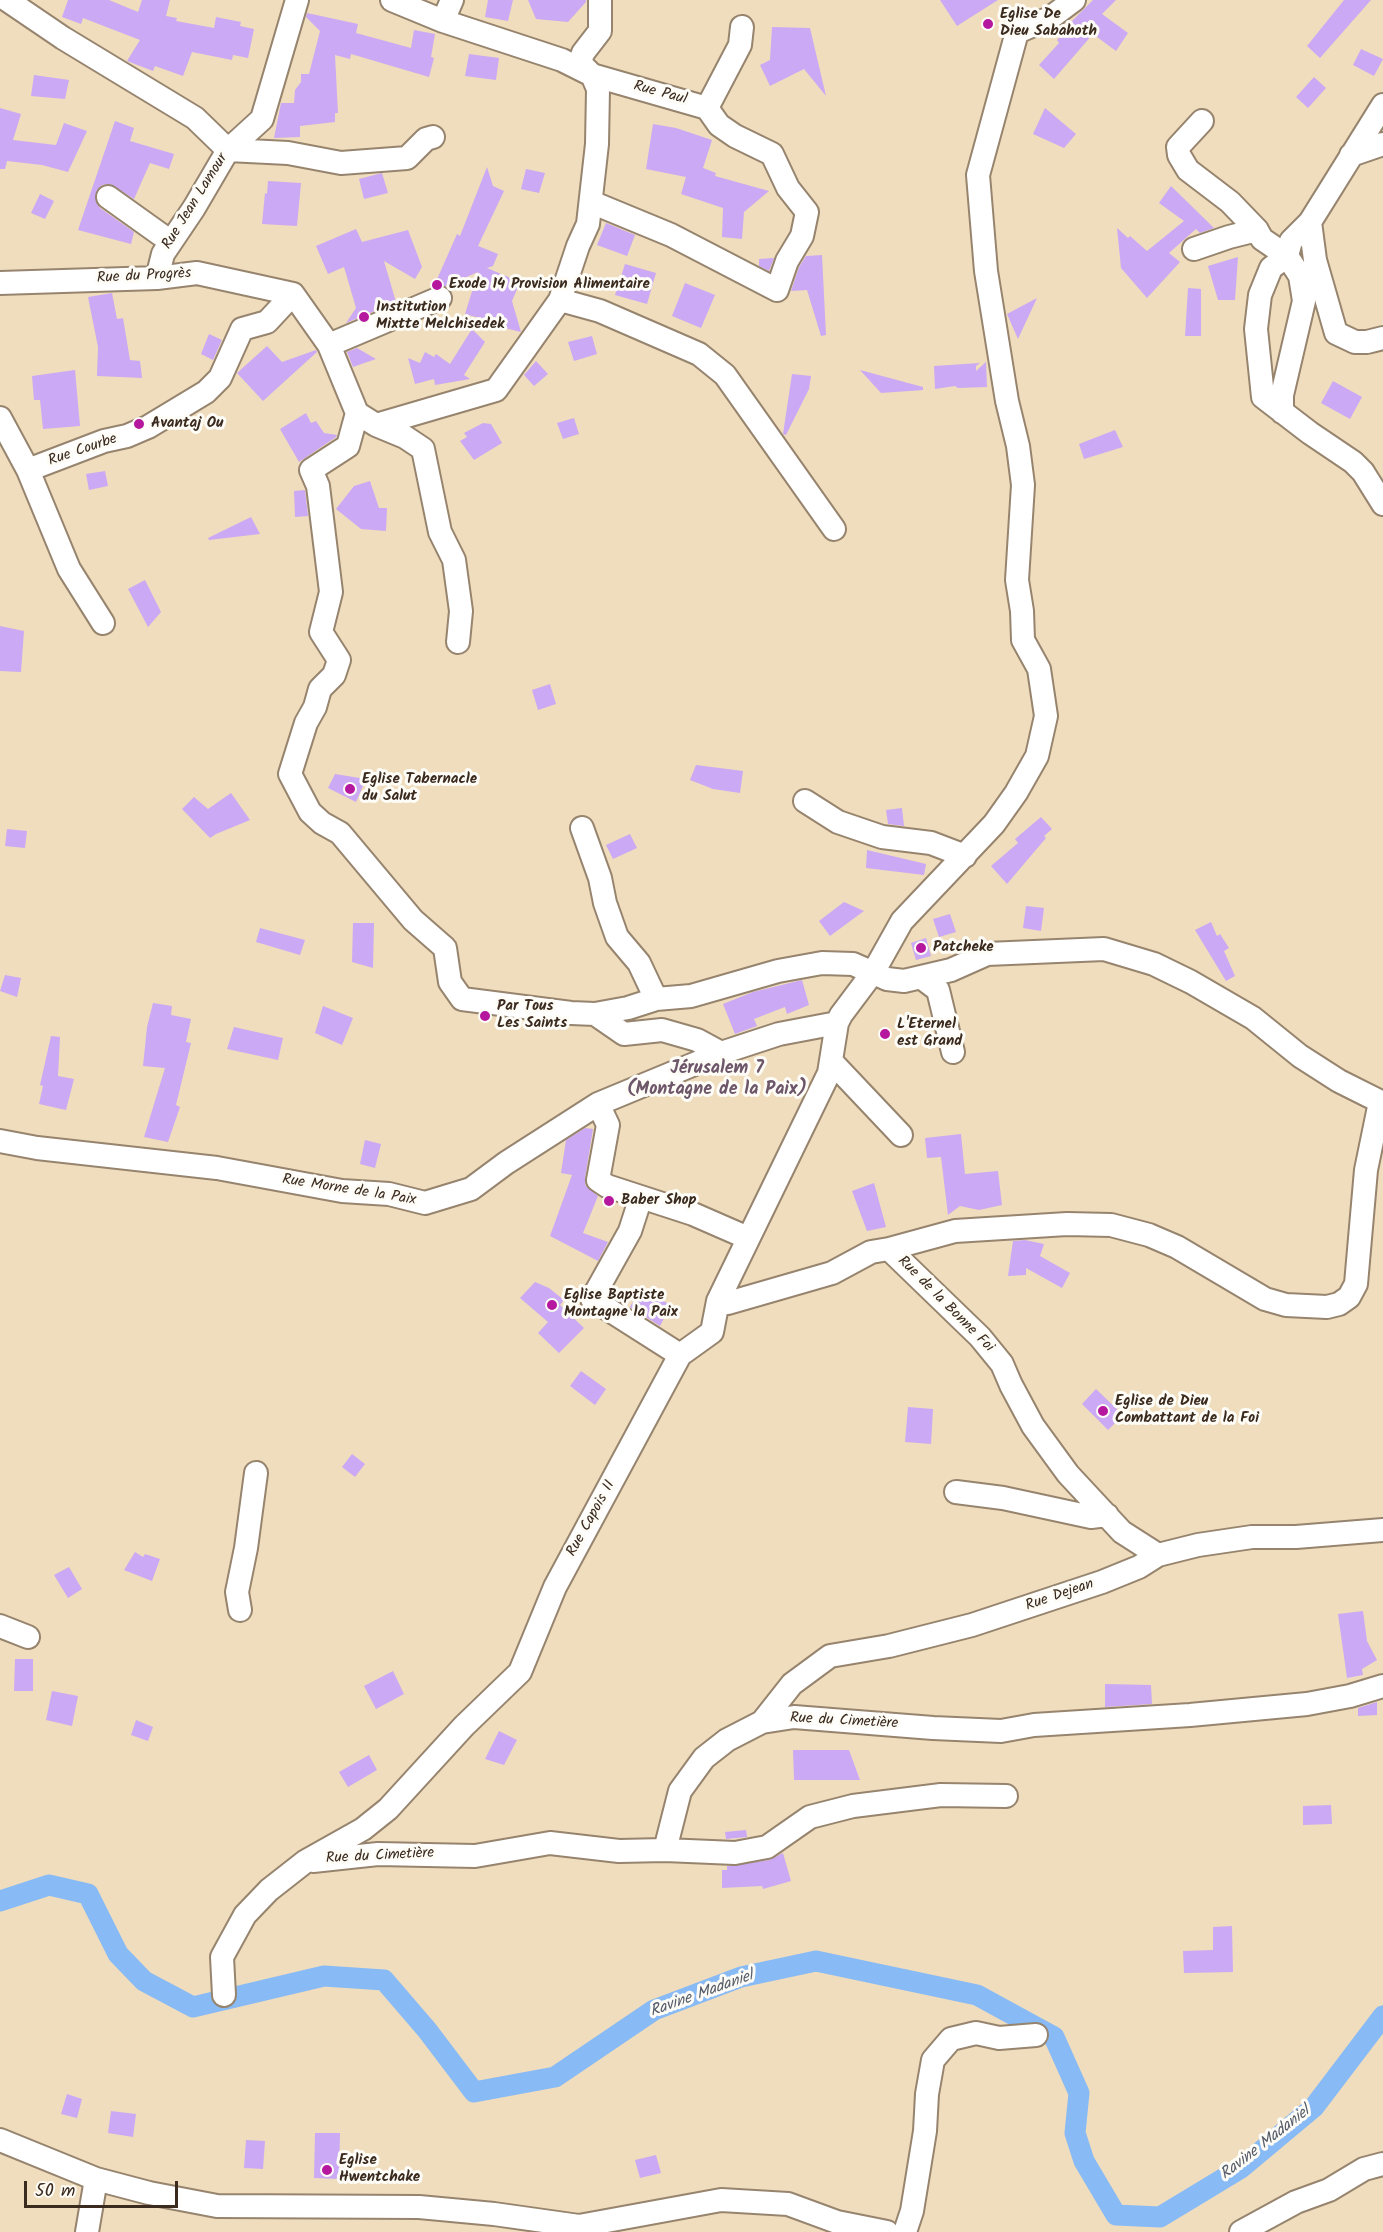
<!DOCTYPE html>
<meta charset="utf-8">
<style>
body{margin:0}
#map{position:relative;width:1383px;height:2232px;overflow:hidden;background:#f0ddbd;font-family:Kalam,sans-serif}
canvas{display:block}
.scale{position:absolute;left:24px;top:2181px;width:154px;height:27px;box-sizing:border-box;border:3px solid #3b2a1e;border-top:0;padding-left:8px;font-size:18px;line-height:21px;white-space:nowrap;color:#3b2a1e;-webkit-text-stroke:4px #fdfcf7;paint-order:stroke}
</style>
<div id="map">
<canvas width="1383" height="2232"></canvas>
<div class="scale">50 m</div>
</div>
<script>
const ctx = document.querySelector('canvas').getContext('2d');
ctx.lineJoin = 'round';
function shape(rows) {
  const path = new Path2D();
  for (const r of rows) {
    path.moveTo(r[0], r[1]);
    for (let i = 2; i < r.length; i += 2) path.lineTo(r[i], r[i + 1]);
  }
  return path;
}
function stroke(path, color, width, dash) {
  ctx.strokeStyle = color;
  ctx.lineWidth = width;
  ctx.lineCap = dash ? 'butt' : 'round';
  ctx.setLineDash(dash || []);
  ctx.stroke(path);
}
function fillPath(path, color) {
  ctx.fillStyle = color;
  ctx.fill(path, 'evenodd');
}
function write(font, color, halo, rows, align = 'center') {
  ctx.font = font + ' Kalam,sans-serif';
  ctx.lineWidth = 6;
  ctx.setLineDash([]);
  ctx.textBaseline = 'middle';
  ctx.strokeStyle = halo;
  ctx.fillStyle = color;
  for (const [text, x, y, turn = 0] of rows) {
    ctx.save();
    ctx.translate(x, y);
    ctx.rotate((+turn || 0) * Math.PI / 180);
    ctx.textAlign = isNaN(turn) ? turn : align;
    if (halo) ctx.strokeText(text, 0, 0);
    ctx.fillText(text, 0, 0);
    ctx.restore();
  }
}
stroke(shape([
 [0,1901,49,1885,88,1894,118,1954,144,1981,193,2007,324,1976,384,1980,427,2030,474,2092,555,2077,654,2010,741,1977,816,1961,977,1995,1054,2037,1079,2093,1075,2133,1084,2161,1116,2215,1160,2217,1241,2168,1314,2107,1383,2016]
]), '#88baf5', 21);
fillPath(shape([
 [68,0,109,0,138,12,142,0,170,0,166,16,177,18,176,21,214,28,216,17,241,22,240,26,254,29,248,58,233,55,232,60,192,52,183,76,155,66,153,71,127,61,140,40,83,18,81,24,62,17],
 [488,0,513,0,508,21,485,17],
 [528,0,586,0,586,2,568,22,536,19],
 [940,0,998,0,957,26],
 [1093,0,1116,0,1102,14,1128,33,1116,51,1093,34,1054,79,1039,65,1059,43,1057,40,1073,23,1071,22],
 [1344,0,1371,0,1320,58,1307,46],
 [307,13,358,24,356,33,411,48,414,30,435,34,431,57,434,58,429,77,351,54,350,59,335,55,338,113,335,113,335,122,300,126,300,137,274,138,281,103,294,103,295,90,301,82,301,74,309,74,320,31,306,17],
 [772,27,810,28,826,96,804,69,770,86,760,65,770,60],
 [1361,49,1383,59,1374,76,1353,65],
 [469,54,499,58,496,80,465,76],
 [34,75,69,80,65,99,31,96],
 [1314,77,1326,88,1308,108,1296,97],
 [0,108,21,114,13,140,56,145,64,123,87,131,68,172,42,165,7,161,5,169,0,169],
 [1045,108,1076,134,1064,148,1033,134],
 [115,121,134,128,130,141,174,154,169,169,150,163,134,199,110,184,102,185,97,190,96,202,100,208,134,232,131,244,78,230],
 [653,124,676,128,712,140,703,168,716,173,715,176,769,191,744,212,742,239,722,237,723,208,681,194,686,177,646,169],
 [487,167,493,186,504,191,478,246,498,254,493,266,487,268,520,282,512,301,521,332,480,322,483,319,465,314,478,272,446,286,434,286,457,234,460,236],
 [526,169,545,173,539,193,521,189],
 [382,173,388,193,364,199,359,179],
 [268,181,301,183,297,226,262,224,265,193,267,194],
 [1171,186,1214,228,1200,233,1196,229,1169,253,1180,262,1147,298,1121,268,1117,228,1128,238,1130,236,1147,251,1184,221,1159,203],
 [40,194,54,201,45,219,31,213],
 [606,223,635,235,627,256,597,245],
 [356,229,362,242,408,230,422,267,415,279,384,261,396,302,346,323,356,308,344,267,328,274,316,246],
 [822,255,826,335,821,336,807,290,791,291,799,267,806,256],
 [1238,257,1235,300,1218,300,1208,266],
 [774,258,769,271,759,266,759,259],
 [625,264,656,273,647,304,615,295],
 [685,283,715,295,701,328,672,316],
 [1188,288,1201,289,1201,336,1185,336],
 [112,293,117,319,123,318,130,360,140,361,142,378,97,376,98,347,88,297],
 [1037,298,1018,339,1007,314],
 [472,329,485,342,464,375,470,379,435,385,434,379,415,384,408,358,420,363,425,352,434,357,436,354,450,364],
 [209,334,222,340,213,360,201,354],
 [592,336,597,354,574,361,568,342],
 [267,346,282,362,316,350,317,352,263,401,237,373],
 [357,348,376,359,353,367,347,352],
 [536,361,548,374,534,386,524,375],
 [986,362,987,387,958,388,955,386,935,389,934,366,980,363,976,366,976,371],
 [75,370,80,426,43,429,40,400,34,400,32,376],
 [860,370,923,387,923,390,881,393],
 [792,374,811,376,809,389,786,435,783,434],
 [1333,381,1362,397,1350,419,1321,403],
 [306,413,311,423,316,421,324,433,337,435,336,437,299,462,280,429],
 [574,418,579,434,563,439,557,423],
 [483,423,491,424,502,443,474,460,460,441,467,437,464,433],
 [1115,430,1123,447,1084,459,1079,444],
 [105,471,108,486,89,490,86,474],
 [370,481,379,508,387,508,386,531,361,529,336,509,354,486],
 [305,490,308,516,295,517,294,491],
 [251,517,260,534,209,540,208,538],
 [145,580,161,612,148,627,128,589],
 [0,626,24,631,21,672,0,671],
 [550,684,556,704,538,710,532,690],
 [696,765,743,771,740,793,713,789,690,780],
 [335,774,366,779,356,802,328,788],
 [231,793,250,820,216,834,210,838,182,809,194,797,208,809],
 [902,808,904,826,888,824,886,810],
 [1041,817,1052,829,1044,836,1046,838,1007,884,991,866,1018,843,1015,839],
 [7,829,27,831,25,848,5,846],
 [630,834,637,848,613,859,606,845],
 [867,850,926,864,924,875,866,868],
 [844,902,864,911,830,936,819,921],
 [1026,906,1044,908,1041,931,1023,928],
 [950,914,956,932,939,937,933,919],
 [1211,922,1217,936,1220,934,1229,948,1224,951,1235,976,1226,981,1195,930],
 [353,923,374,923,373,968,352,962],
 [260,928,305,940,300,955,256,942],
 [926,938,931,956,916,960,911,943],
 [5,975,21,978,17,997,0,991],
 [802,980,809,1005,787,1014,785,1007,754,1019,757,1026,735,1034,723,1004,753,992],
 [153,1003,172,1006,171,1015,191,1019,186,1042,191,1043,176,1105,180,1107,168,1142,144,1137,165,1068,143,1066,147,1027],
 [323,1006,353,1018,342,1045,315,1033],
 [234,1027,283,1038,278,1060,227,1049],
 [51,1036,60,1037,58,1076,74,1079,66,1110,39,1104,43,1086,40,1085],
 [585,1128,593,1129,585,1178,585,1185,598,1196,583,1233,608,1242,598,1261,550,1236,572,1175,561,1173,566,1140],
 [961,1134,965,1174,998,1171,1002,1205,979,1210,960,1206,948,1215,941,1157,927,1158,925,1138],
 [365,1140,381,1144,375,1168,360,1164],
 [874,1183,886,1227,867,1231,852,1191],
 [1025,1240,1044,1244,1040,1256,1070,1273,1062,1288,1026,1268,1026,1275,1008,1276,1013,1241],
 [535,1282,549,1288,564,1300,560,1305,584,1328,559,1353,538,1333,548,1322,520,1298],
 [640,1289,671,1305,660,1326,630,1307],
 [581,1371,606,1389,595,1405,570,1386],
 [1096,1389,1123,1415,1108,1430,1082,1404],
 [908,1407,933,1409,931,1444,905,1442],
 [352,1454,365,1464,355,1477,342,1467],
 [135,1552,143,1557,145,1554,160,1559,152,1581,124,1570],
 [69,1567,82,1589,68,1598,54,1575],
 [1363,1611,1367,1641,1377,1660,1362,1669,1363,1675,1347,1678,1338,1614],
 [15,1659,33,1659,33,1691,14,1691],
 [393,1671,404,1694,376,1709,364,1686],
 [1105,1684,1151,1685,1152,1704,1105,1707],
 [52,1691,78,1696,72,1726,46,1720],
 [1377,1702,1377,1715,1358,1716,1358,1708],
 [136,1720,153,1727,148,1741,131,1735],
 [499,1731,517,1740,504,1765,485,1759],
 [793,1750,849,1750,860,1780,794,1780],
 [369,1755,377,1770,348,1787,339,1772],
 [1331,1805,1332,1824,1303,1825,1303,1806],
 [746,1830,747,1837,726,1839,725,1832],
 [783,1853,791,1881,763,1889,762,1886,722,1888,722,1870,727,1870,727,1866,769,1860],
 [1232,1926,1233,1972,1184,1973,1183,1951,1213,1950,1213,1927],
 [67,2094,82,2099,77,2118,61,2114],
 [111,2111,136,2114,133,2137,108,2133],
 [315,2133,340,2133,339,2179,314,2178],
 [246,2140,265,2141,263,2169,244,2168],
 [656,2155,661,2173,640,2178,635,2160]
]), '#cba9f4');
const minor = shape([
 [7,0,63,38,195,118,228,150,288,153,341,163,407,158,426,139,433,137],
 [392,0,443,21,562,60,592,75,707,108,719,125,735,136,772,154,788,188,807,212,802,236,787,261,777,290,671,235,591,202],
 [600,0,600,31,583,53,580,63,592,75,598,89,597,144,588,224,578,246,560,300,496,390,376,425,357,413,348,446,311,470,318,486,331,592,321,632,339,660,334,675,320,689,315,707,306,723,290,774,310,812,322,823,340,833,413,920,445,948,450,982,462,999,571,1013,595,1014,624,1034,662,1030,697,1040,721,1053],
 [443,21,452,0],
 [1383,105,1310,222,1291,241,1287,256,1271,268,1260,295,1256,329,1263,397,1310,433,1353,462,1363,472,1383,504],
 [707,108,740,45,742,27],
 [1202,121,1178,147,1179,155,1188,170,1230,202,1257,230,1262,239,1287,256,1300,276,1304,301,1282,395,1282,412],
 [1351,155,1383,144],
 [108,197,171,242],
 [1310,222,1315,260,1336,333,1355,342,1367,342,1383,338],
 [1194,249,1229,237,1257,230],
 [157,278,163,254,194,208,228,150,262,119,297,0],
 [0,283,157,278,197,273,293,294,329,345,357,413],
 [560,300,600,311,699,354,725,375,834,529],
 [329,345,440,298],
 [0,418,28,470,69,569,103,623],
 [376,425,405,437,423,449,440,532,454,560,461,611,458,642],
 [28,470,104,441,127,436,148,427,206,392,220,378,242,329,267,322,293,294],
 [805,801,838,822,882,837,931,843,965,856],
 [582,828,600,878,605,903,617,937,639,963,656,999],
 [922,978,938,990,953,1052],
 [595,1014,628,1008,656,999,691,996,778,971,822,963,853,964,887,979,904,981,951,970,987,954,1104,949,1154,964,1191,982,1253,1018,1300,1056,1339,1081,1383,1103],
 [831,1061,901,1135],
 [598,1104,608,1125,598,1180,607,1186,693,1214,748,1238],
 [0,1141,37,1148,217,1168,342,1191,389,1194,425,1203,471,1189,506,1163,598,1104,721,1053,779,1034,837,1023],
 [641,1197,630,1231,592,1299,680,1355],
 [889,1249,955,1231,1067,1224,1111,1225,1149,1235,1177,1247,1265,1299,1286,1305,1327,1307,1339,1304,1349,1297,1356,1284,1366,1170,1380,1102],
 [718,1301,728,1303,832,1273,871,1252,889,1249,980,1337,1002,1364,1011,1385,1033,1426,1068,1474,1122,1532,1158,1555],
 [956,1492,1003,1498,1091,1517,1107,1515],
 [240,1610,237,1592,246,1548,256,1473],
 [0,1626,28,1637],
 [762,1722,792,1684,830,1656,889,1646,972,1625,1102,1582,1139,1567,1158,1555,1198,1545,1252,1537,1296,1537,1383,1530],
 [665,1850,735,1853,767,1847,810,1817,853,1806,941,1795,1006,1796],
 [313,1861,378,1854,475,1856,550,1843,619,1851,665,1850,680,1791,704,1758,727,1740,762,1722,794,1717,933,1728,1001,1731,1034,1725,1190,1715,1307,1704,1350,1696,1383,1686],
 [224,1995,222,1957,245,1915,269,1890,306,1861,363,1829,388,1809,464,1726,520,1672,555,1587,680,1355,712,1332,718,1301,829,1073,837,1023,841,1015,874,971,902,921,994,824,1016,793,1037,756,1046,716,1039,669,1023,640,1022,611,1017,580,1023,485,1018,446,1007,401,986,271,978,175,1017,32,1050,18,1074,0],
 [0,2140,96,2179,149,2193,217,2206,419,2207,494,2214,579,2226,721,2200,788,2204,837,2222,887,2232],
 [87,2232,96,2179],
 [905,2232,912,2211,925,2131,927,2094,933,2060,951,2039,976,2033,999,2038,1036,2035],
 [1241,2232,1296,2202,1329,2190,1364,2169,1383,2164]
]);
stroke(minor, '#96846e', 26);
stroke(minor, '#fff', 22);
for (const [x, y, r, color] of [
 [988,24,6,"#b5179e"],
 [437,285,6,"#b5179e"],
 [364,317,6,"#b5179e"],
 [139,424,6,"#b5179e"],
 [350,789,6,"#b5179e"],
 [921,948,6,"#b5179e"],
 [485,1016,6,"#b5179e"],
 [885,1034,6,"#b5179e"],
 [609,1201,6,"#b5179e"],
 [552,1305,6,"#b5179e"],
 [1103,1411,6,"#b5179e"],
 [327,2170,6,"#b5179e"]
]) {
  const dot = new Path2D();
  dot.arc(x, y, r, 0, 2 * Math.PI);
  ctx.fillStyle = color;
  ctx.fill(dot);
  stroke(dot, '#fdfcf7', 2);
}
write('bold 15px', '#3b2a1e', '#fdfcf7', [
 ["Eglise De",1000,15],
 ["Dieu Sabahoth",1000,32],
 ["Exode 14 Provision Alimentaire",449,285],
 ["Institution",376,308],
 ["Mixtte Melchisedek",376,325],
 ["Avantaj Ou",151,424],
 ["Eglise Tabernacle",362,780],
 ["du Salut",362,797],
 ["Patcheke",933,948],
 ["Par Tous",497,1007],
 ["Les Saints",497,1024],
 ["L'Eternel",897,1025],
 ["est Grand",897,1042],
 ["Baber Shop",621,1201],
 ["Eglise Baptiste",564,1296],
 ["Montagne la Paix",564,1313],
 ["Eglise de Dieu",1115,1402],
 ["Combattant de la Foi",1115,1419],
 ["Eglise",339,2161],
 ["Hwentchake",339,2178]
], 'left');
write('15px', '#3b2a1e', '#fdfcf7', [
 ["Rue Paul",660,94,15],
 ["Rue Jean Lamour",196,202,-58],
 ["Rue du Progrès",144,277,-3],
 ["Rue Courbe",83,451,-19],
 ["Rue Morne de la Paix",349,1191,9],
 ["Rue de la Bonne Foi",945,1305,45],
 ["Rue Capois II",592,1519,-61],
 ["Rue Dejean",1060,1596,-19],
 ["Rue du Cimetière",844,1722,3],
 ["Rue du Cimetière",380,1857,-3]
]);
write('italic 16px', '#565c69', '#fdfcf7', [
 ["Ravine Madaniel",702,1995,-20],
 ["Ravine Madaniel",1266,2144,-38]
]);
write('bold 18px', '#6d5669', '#fdfcf7', [
 ["Jérusalem 7",717,1070],
 ["(Montagne de la Paix)",717,1091]
]);
</script>
